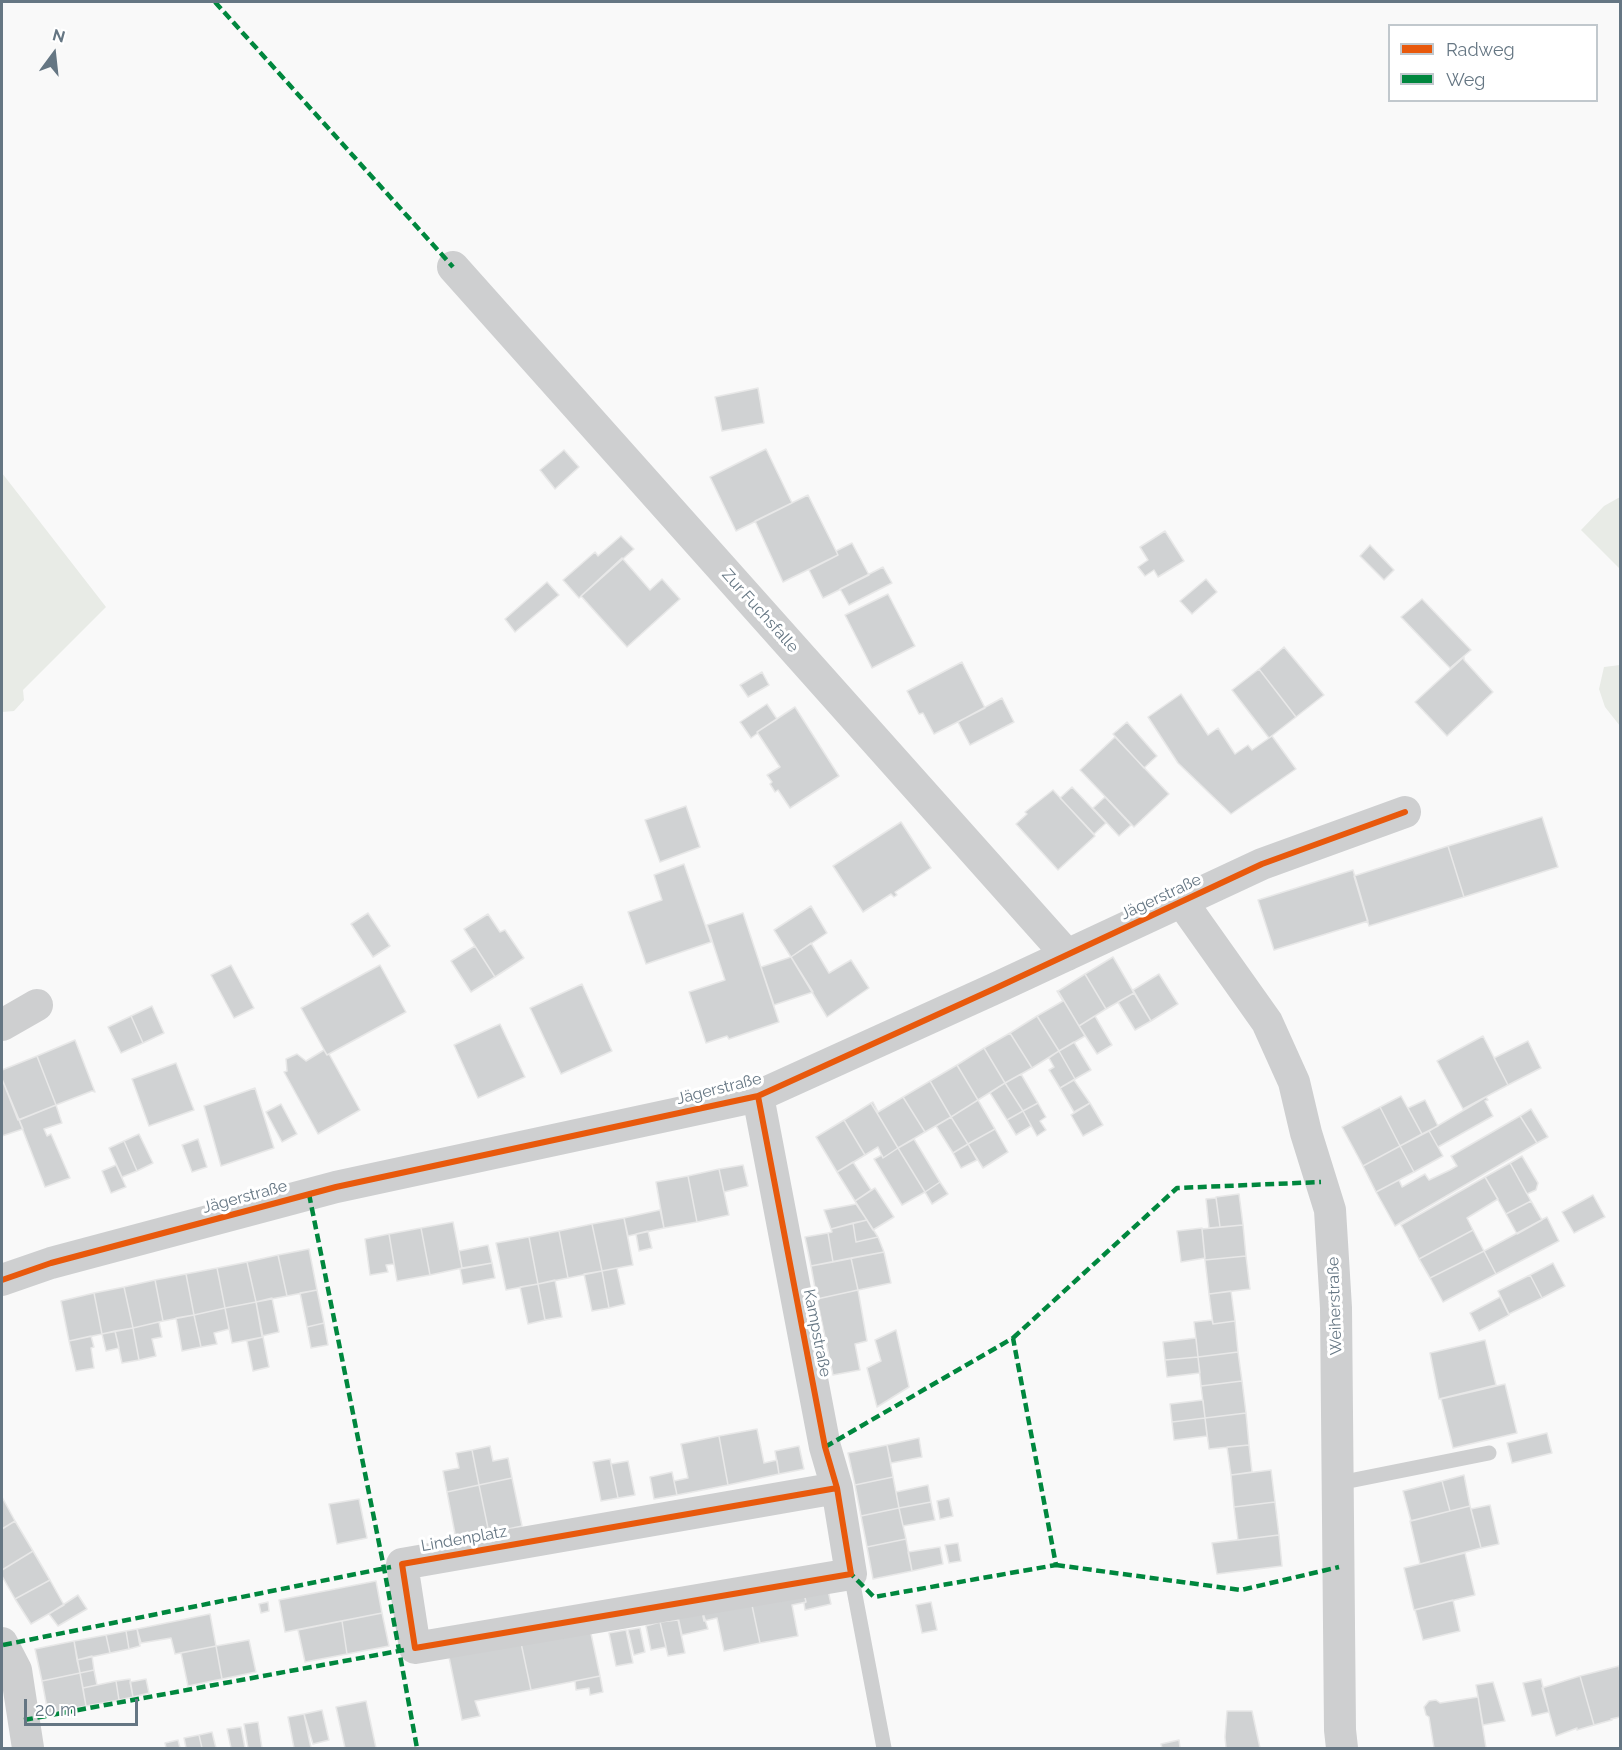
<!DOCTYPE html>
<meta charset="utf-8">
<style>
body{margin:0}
#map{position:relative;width:1622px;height:1750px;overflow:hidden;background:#f9f9f9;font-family:Raleway,sans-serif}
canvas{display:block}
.frame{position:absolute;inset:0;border:3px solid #657683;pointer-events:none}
.legend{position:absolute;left:1388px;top:24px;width:210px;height:78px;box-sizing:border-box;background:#fff;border:2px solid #c1c8cd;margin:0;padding:8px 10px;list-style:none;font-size:18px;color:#657683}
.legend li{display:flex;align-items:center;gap:12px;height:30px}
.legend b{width:30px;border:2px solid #c1c8cd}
.north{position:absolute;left:24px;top:24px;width:60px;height:60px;-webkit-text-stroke:4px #fff;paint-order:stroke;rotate:15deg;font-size:16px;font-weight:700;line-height:24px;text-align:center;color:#657683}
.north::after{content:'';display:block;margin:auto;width:21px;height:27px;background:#657683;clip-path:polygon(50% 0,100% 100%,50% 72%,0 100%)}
.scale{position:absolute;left:24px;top:1699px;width:114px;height:27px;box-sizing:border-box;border:3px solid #657683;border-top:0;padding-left:8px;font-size:18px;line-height:21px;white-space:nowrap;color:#657683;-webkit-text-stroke:4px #fff;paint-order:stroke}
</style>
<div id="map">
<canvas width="1622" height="1750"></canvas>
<div class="frame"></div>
<ul class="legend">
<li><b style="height:8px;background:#e8590c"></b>Radweg</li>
<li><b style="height:8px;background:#00873e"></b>Weg</li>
</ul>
<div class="north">N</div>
<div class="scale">20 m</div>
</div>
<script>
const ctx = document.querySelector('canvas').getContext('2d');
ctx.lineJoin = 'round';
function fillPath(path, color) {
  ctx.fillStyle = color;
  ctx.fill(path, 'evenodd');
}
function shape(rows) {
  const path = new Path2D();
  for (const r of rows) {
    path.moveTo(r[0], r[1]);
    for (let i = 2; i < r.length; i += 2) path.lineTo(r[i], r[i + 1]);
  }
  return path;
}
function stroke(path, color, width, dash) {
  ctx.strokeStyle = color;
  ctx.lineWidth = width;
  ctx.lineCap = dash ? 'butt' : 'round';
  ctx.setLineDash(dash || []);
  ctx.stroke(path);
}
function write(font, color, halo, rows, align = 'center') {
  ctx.font = font + ' Raleway,sans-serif';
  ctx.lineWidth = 6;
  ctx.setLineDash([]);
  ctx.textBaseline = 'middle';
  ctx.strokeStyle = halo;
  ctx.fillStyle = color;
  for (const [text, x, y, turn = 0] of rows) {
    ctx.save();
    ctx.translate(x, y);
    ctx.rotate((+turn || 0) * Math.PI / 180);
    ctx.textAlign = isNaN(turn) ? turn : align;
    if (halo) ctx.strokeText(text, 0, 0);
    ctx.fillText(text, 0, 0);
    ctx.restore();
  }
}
fillPath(shape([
 [2,473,106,607,23,690,24,700,14,711,2,712],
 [1620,497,1620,569,1581,530,1604,506],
 [1620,665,1620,726,1605,707,1599,689,1604,667]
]), '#e8ebe6');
const building = shape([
 [758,388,764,423,722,431,715,397,758,388],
 [766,449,792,503,736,531,710,477,766,449],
 [564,450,579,467,555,489,540,470,564,450],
 [808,495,838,555,783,582,755,521,808,495],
 [1165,531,1184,561,1158,577,1154,570,1145,576,1138,567,1148,560,1140,547,1165,531],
 [621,536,634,549,579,598,563,580,595,552,598,556,621,536],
 [852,543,869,575,823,598,809,570,838,555,836,551,852,543],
 [1370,545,1394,570,1384,580,1360,556,1370,545],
 [622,558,650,590,662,579,680,599,627,647,581,596,622,558],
 [883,567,892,583,849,605,840,589,883,567],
 [1206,579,1217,592,1192,614,1180,601,1206,579],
 [547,582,559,595,515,632,505,619,547,582],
 [888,594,915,646,872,668,845,615,888,594],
 [1422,599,1471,650,1450,668,1401,617,1422,599],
 [1284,647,1324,695,1296,717,1259,669,1284,647],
 [1464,657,1464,660,1493,692,1447,736,1415,702,1464,657],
 [962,662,985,708,934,734,923,713,919,714,907,691,962,662],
 [1259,669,1296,717,1269,738,1232,690,1259,669],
 [762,672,769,685,748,697,740,685,762,672],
 [1181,694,1208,735,1218,728,1235,754,1248,745,1252,750,1272,736,1296,769,1231,814,1178,763,1148,717,1181,694],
 [1002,698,1014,722,970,745,958,722,1002,698],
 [767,704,777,719,757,732,758,733,751,738,740,722,767,704],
 [795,707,839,776,790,808,778,790,775,792,770,784,772,782,767,775,780,767,757,732,795,707],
 [1127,722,1157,756,1144,768,1113,734,1127,722],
 [1115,737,1169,794,1134,827,1080,770,1115,737],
 [1072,787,1106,823,1094,834,1060,798,1072,787],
 [1053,790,1095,836,1058,870,1016,824,1027,814,1025,812,1053,790],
 [1105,797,1131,825,1119,836,1093,808,1105,797],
 [686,806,700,847,660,862,645,820,686,806],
 [1542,817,1558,867,1464,897,1448,846,1542,817],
 [901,822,931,868,895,892,897,895,894,897,891,894,863,912,833,866,901,822],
 [1448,846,1464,897,1369,926,1354,876,1448,846],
 [684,864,711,942,646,964,628,912,662,900,654,875,684,864],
 [1353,870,1368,921,1274,950,1258,900,1353,870],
 [811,906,827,933,791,957,774,930,811,906],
 [368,913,390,946,373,957,351,924,368,913],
 [743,913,779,1022,729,1039,727,1036,706,1043,689,992,725,980,707,925,743,913],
 [488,914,500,932,505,930,524,958,495,977,464,929,488,914],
 [811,943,829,973,851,960,869,988,827,1017,791,957,811,943],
 [475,946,495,977,471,992,451,961,475,946],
 [791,957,813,992,774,1005,761,967,791,957],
 [1113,957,1134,993,1106,1009,1085,974,1113,957],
 [231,965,254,1008,234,1018,211,975,231,965],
 [380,965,406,1012,327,1055,301,1008,380,965],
 [1085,974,1106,1009,1079,1026,1058,991,1085,974],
 [1159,974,1178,1004,1151,1021,1133,990,1159,974],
 [582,984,612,1051,561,1074,530,1008,582,984],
 [1057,991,1058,991,1085,1036,1059,1051,1037,1016,1063,1001,1057,991],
 [1134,993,1151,1021,1135,1030,1118,1002,1134,993],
 [152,1006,164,1033,143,1043,131,1016,152,1006],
 [131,1016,143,1043,121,1053,108,1027,131,1016],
 [1037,1016,1059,1051,1032,1068,1010,1033,1037,1016],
 [1095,1016,1112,1045,1097,1054,1079,1026,1095,1016],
 [500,1024,525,1077,478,1098,454,1045,500,1024],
 [1010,1033,1032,1068,1005,1083,984,1048,1010,1033],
 [1483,1036,1508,1085,1463,1109,1437,1061,1483,1036],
 [75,1040,95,1092,92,1091,56,1105,37,1056,75,1040],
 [1528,1041,1541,1068,1508,1085,1494,1058,1528,1041],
 [1074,1042,1091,1070,1075,1079,1059,1051,1074,1042],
 [984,1048,1005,1083,978,1100,957,1065,984,1048],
 [324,1050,327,1055,329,1054,360,1110,318,1134,284,1072,287,1071,286,1059,297,1054,306,1061,324,1050],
 [1059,1051,1075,1079,1060,1088,1049,1070,1054,1067,1049,1058,1059,1051],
 [37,1056,56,1105,18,1120,2,1079,2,1070,37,1056],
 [176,1063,194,1110,149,1126,132,1079,176,1063],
 [957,1065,978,1100,951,1117,930,1081,957,1065],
 [1021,1074,1038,1103,1023,1111,1005,1083,1021,1074],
 [2,1079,23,1129,2,1136,2,1079],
 [1074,1080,1090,1103,1074,1112,1060,1088,1074,1080],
 [930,1081,951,1117,925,1132,903,1097,930,1081],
 [1005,1083,1023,1111,1007,1120,990,1093,1005,1083],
 [255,1088,274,1148,221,1166,204,1106,255,1088],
 [1401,1096,1422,1134,1400,1146,1380,1107,1401,1096],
 [903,1097,925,1132,898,1148,871,1103,873,1102,878,1112,903,1097],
 [1486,1097,1488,1100,1485,1101,1493,1116,1438,1147,1429,1131,1486,1097],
 [978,1100,995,1129,968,1144,951,1117,978,1100],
 [1425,1100,1438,1126,1422,1134,1408,1108,1425,1100],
 [871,1103,898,1148,883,1158,878,1147,865,1155,844,1120,871,1103],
 [1038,1103,1046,1117,1040,1121,1046,1130,1037,1136,1023,1111,1038,1103],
 [1090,1103,1103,1125,1083,1136,1071,1115,1090,1103],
 [281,1104,297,1134,282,1142,266,1112,281,1104],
 [56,1105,62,1123,44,1129,47,1136,51,1134,70,1178,45,1187,19,1120,56,1105],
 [1380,1107,1400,1146,1363,1166,1342,1127,1380,1107],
 [1531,1109,1548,1137,1537,1143,1520,1116,1531,1109],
 [1023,1111,1031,1126,1016,1135,1007,1120,1023,1111],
 [1520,1116,1537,1143,1395,1226,1376,1192,1399,1180,1402,1187,1425,1174,1429,1180,1450,1170,1457,1166,1451,1156,1520,1116],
 [951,1117,968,1144,953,1153,936,1126,951,1117],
 [844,1120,865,1155,837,1172,816,1137,844,1120],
 [995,1129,1008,1152,983,1168,968,1144,995,1129],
 [1429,1131,1443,1156,1414,1172,1400,1146,1429,1131],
 [139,1134,153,1163,137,1171,124,1141,139,1134],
 [198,1139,207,1167,192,1172,182,1145,198,1139],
 [914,1139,940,1182,925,1192,898,1148,914,1139],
 [124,1141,137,1171,122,1177,109,1148,124,1141],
 [968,1144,977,1160,961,1168,953,1153,968,1144],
 [1400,1146,1414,1172,1376,1192,1363,1166,1400,1146],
 [898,1148,925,1192,902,1205,874,1159,882,1155,883,1158,898,1148],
 [1522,1156,1538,1183,1536,1190,1527,1194,1510,1163,1522,1156],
 [853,1162,871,1190,855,1201,837,1172,853,1162],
 [1510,1163,1531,1201,1506,1214,1485,1177,1510,1163],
 [116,1165,126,1187,111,1193,102,1171,116,1165],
 [743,1165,748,1186,724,1192,719,1169,743,1165],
 [719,1169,729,1215,697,1222,688,1176,719,1169],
 [688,1176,697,1222,664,1228,656,1182,688,1176],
 [1485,1177,1498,1199,1467,1218,1473,1230,1419,1259,1401,1225,1485,1177],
 [940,1182,948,1194,932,1204,925,1192,940,1182],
 [875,1188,894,1217,873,1230,855,1201,875,1188],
 [1239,1194,1243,1225,1220,1227,1216,1197,1239,1194],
 [1593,1195,1605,1217,1574,1233,1562,1212,1593,1195],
 [1216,1198,1220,1227,1209,1228,1206,1199,1216,1198],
 [1531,1201,1542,1220,1517,1234,1506,1214,1531,1201],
 [856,1204,867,1220,831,1229,824,1210,856,1204],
 [660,1210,664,1228,628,1236,624,1218,660,1210],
 [1547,1217,1559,1241,1496,1274,1484,1251,1547,1217],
 [624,1218,633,1265,602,1271,592,1224,624,1218],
 [867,1220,878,1237,856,1242,853,1223,867,1220],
 [453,1222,462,1268,430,1275,421,1228,453,1222],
 [853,1223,856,1242,878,1237,884,1252,833,1262,828,1233,832,1232,831,1229,853,1223],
 [592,1224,602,1271,568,1278,559,1231,592,1224],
 [1243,1225,1246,1256,1205,1260,1202,1229,1243,1225],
 [421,1228,430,1275,397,1281,389,1234,421,1228],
 [1202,1228,1205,1258,1181,1262,1177,1231,1202,1228],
 [1473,1230,1484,1251,1430,1278,1419,1259,1473,1230],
 [559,1231,568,1278,538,1284,529,1237,559,1231],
 [648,1231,652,1248,639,1251,636,1234,648,1231],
 [828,1233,833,1262,811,1266,805,1237,828,1233],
 [389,1234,394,1264,386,1265,388,1272,370,1275,365,1239,389,1234],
 [529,1237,538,1284,506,1290,496,1243,529,1237],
 [488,1245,492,1263,462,1268,459,1251,488,1245],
 [309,1249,317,1290,287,1296,278,1255,309,1249],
 [1484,1251,1496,1274,1443,1302,1430,1278,1484,1251],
 [884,1252,891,1283,858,1290,851,1258,884,1252],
 [278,1255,287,1296,256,1302,247,1262,278,1255],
 [1246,1256,1250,1289,1209,1294,1205,1260,1246,1256],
 [851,1258,858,1290,817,1299,811,1266,851,1258],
 [247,1262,256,1302,225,1308,217,1268,247,1262],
 [492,1263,495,1278,463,1284,460,1269,492,1263],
 [1553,1263,1565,1286,1542,1298,1530,1275,1553,1263],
 [217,1268,225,1308,194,1315,186,1274,217,1268],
 [617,1268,625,1304,609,1308,602,1271,617,1268],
 [602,1271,609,1308,592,1311,584,1274,602,1271],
 [186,1274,194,1315,163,1321,155,1280,186,1274],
 [1530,1275,1542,1298,1509,1314,1498,1291,1530,1275],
 [155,1280,163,1321,133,1328,124,1287,155,1280],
 [555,1280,562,1317,545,1320,538,1284,555,1280],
 [538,1284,545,1320,528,1324,520,1287,538,1284],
 [124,1287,133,1328,102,1334,94,1293,124,1287],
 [317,1290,324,1323,307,1327,300,1293,317,1290],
 [858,1290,867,1341,855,1344,860,1370,833,1375,817,1299,858,1290],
 [1231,1291,1235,1321,1213,1324,1209,1294,1231,1291],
 [94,1293,102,1334,69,1341,61,1301,94,1293],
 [1500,1297,1509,1315,1479,1331,1470,1313,1500,1297],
 [272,1298,279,1332,262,1336,256,1302,272,1298],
 [256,1302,263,1337,232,1343,225,1308,256,1302],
 [225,1308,229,1329,214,1333,217,1344,201,1347,194,1315,225,1308],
 [194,1315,201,1347,182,1351,176,1318,194,1315],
 [1212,1320,1213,1324,1235,1321,1238,1352,1198,1357,1194,1322,1212,1320],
 [159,1322,162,1337,152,1339,156,1356,139,1360,133,1328,159,1322],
 [324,1323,328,1345,311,1348,307,1327,324,1323],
 [133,1328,139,1360,122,1363,115,1331,133,1328],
 [896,1330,909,1387,877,1407,867,1368,881,1361,875,1340,896,1330],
 [115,1331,119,1348,106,1351,102,1334,115,1331],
 [91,1336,94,1347,91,1348,94,1368,76,1371,69,1341,91,1336],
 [263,1337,269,1367,253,1371,247,1341,263,1337],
 [1196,1338,1198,1357,1165,1360,1163,1342,1196,1338],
 [1485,1340,1496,1385,1439,1399,1430,1353,1485,1340],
 [1238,1352,1242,1381,1201,1386,1198,1357,1238,1352],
 [1198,1357,1200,1373,1167,1377,1165,1360,1198,1357],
 [1242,1381,1246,1413,1205,1418,1201,1386,1242,1381],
 [1505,1384,1517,1433,1453,1448,1441,1399,1505,1384],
 [1203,1400,1205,1418,1172,1422,1170,1404,1203,1400],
 [1246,1413,1249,1445,1209,1449,1205,1418,1246,1413],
 [1205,1418,1207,1436,1174,1440,1172,1422,1205,1418],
 [757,1429,764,1463,777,1460,779,1474,728,1485,719,1436,757,1429],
 [1547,1433,1552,1453,1512,1463,1507,1443,1547,1433],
 [719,1436,728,1485,677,1495,674,1481,688,1478,681,1444,719,1436],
 [919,1438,922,1457,891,1463,887,1445,919,1438],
 [887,1445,893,1477,855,1485,848,1453,887,1445],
 [1249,1445,1252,1472,1231,1475,1227,1447,1249,1445],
 [490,1446,493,1461,508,1458,512,1478,479,1485,472,1450,490,1446],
 [799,1446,804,1469,779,1474,775,1451,799,1446],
 [472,1450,479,1485,447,1492,443,1471,459,1468,456,1453,472,1450],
 [610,1459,618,1498,601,1501,593,1462,610,1459],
 [628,1461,635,1495,618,1498,611,1464,628,1461],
 [1271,1470,1275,1502,1234,1507,1231,1475,1271,1470],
 [672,1472,677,1495,654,1499,650,1477,672,1472],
 [1464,1475,1470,1506,1450,1511,1442,1481,1464,1475],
 [893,1477,899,1508,861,1516,855,1485,893,1477],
 [512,1478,522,1526,489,1533,479,1485,512,1478],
 [1442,1481,1450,1511,1411,1521,1403,1491,1442,1481],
 [479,1485,489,1533,456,1539,447,1492,479,1485],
 [928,1485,931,1502,899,1508,896,1492,928,1485],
 [2,1497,15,1521,2,1529,2,1497],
 [949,1498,953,1516,940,1519,937,1501,949,1498],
 [359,1499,367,1538,337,1544,329,1504,359,1499],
 [931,1502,935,1520,903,1526,899,1508,931,1502],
 [1275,1502,1279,1535,1238,1540,1234,1507,1275,1502],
 [1490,1505,1499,1544,1481,1548,1471,1509,1490,1505],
 [1470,1506,1481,1548,1420,1564,1410,1521,1470,1506],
 [899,1508,906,1539,867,1547,861,1516,899,1508],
 [15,1521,33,1551,2,1570,2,1529,15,1521],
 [1279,1535,1282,1566,1217,1574,1212,1543,1279,1535],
 [906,1539,912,1571,873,1579,867,1547,906,1539],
 [958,1543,961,1561,949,1563,945,1545,958,1543],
 [940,1547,943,1564,912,1571,908,1552,940,1547],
 [33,1551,50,1580,15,1599,2,1576,2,1570,33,1551],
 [1465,1553,1475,1595,1414,1610,1404,1568,1465,1553],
 [50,1580,64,1605,31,1624,15,1599,50,1580],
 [376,1581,382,1613,285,1632,279,1600,376,1581],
 [826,1581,831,1604,805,1610,804,1603,806,1602,802,1585,826,1581],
 [802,1585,806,1602,792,1605,798,1636,760,1643,750,1596,802,1585],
 [78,1595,87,1609,58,1626,49,1614,78,1595],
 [750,1596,760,1643,724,1651,717,1618,704,1621,701,1607,750,1596],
 [1453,1600,1460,1631,1423,1640,1415,1610,1453,1600],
 [268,1602,269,1611,261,1613,259,1604,268,1602],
 [931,1602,937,1630,922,1633,916,1605,931,1602],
 [701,1607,708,1629,682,1635,677,1612,701,1607],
 [382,1613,389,1646,347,1654,342,1621,382,1613],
 [210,1614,216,1646,175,1654,171,1638,141,1643,137,1629,210,1614],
 [678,1620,685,1653,668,1656,660,1622,678,1620],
 [342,1621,347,1654,305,1662,298,1630,342,1621],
 [660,1622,666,1647,651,1650,646,1626,660,1622],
 [640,1628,645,1652,634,1655,628,1630,640,1628],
 [137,1629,140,1646,129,1649,126,1631,137,1629],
 [590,1629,600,1676,531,1690,521,1643,590,1629],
 [626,1630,633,1663,616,1666,609,1633,626,1630],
 [126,1631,129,1649,110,1653,106,1635,126,1631],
 [106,1635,110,1653,77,1660,74,1641,106,1635],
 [249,1640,256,1672,222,1679,216,1646,249,1640],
 [74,1641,80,1673,42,1681,35,1649,74,1641],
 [521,1643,531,1690,475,1701,480,1716,462,1720,449,1657,521,1643],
 [216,1646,222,1679,188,1686,181,1653,216,1646],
 [92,1656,94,1670,80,1673,77,1660,92,1656],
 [1619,1666,1620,1673,1620,1717,1611,1719,1612,1720,1594,1725,1580,1676,1619,1666],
 [94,1670,97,1685,83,1688,80,1673,94,1670],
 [80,1673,86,1706,48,1713,42,1681,80,1673],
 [600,1676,603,1692,590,1695,589,1688,576,1690,575,1681,600,1676],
 [1580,1676,1594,1725,1577,1730,1577,1728,1556,1736,1542,1688,1580,1676],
 [130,1679,133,1697,119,1700,116,1681,130,1679],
 [146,1679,149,1693,133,1697,130,1682,146,1679],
 [1541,1679,1549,1712,1532,1716,1523,1683,1541,1679],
 [116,1681,119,1700,86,1706,83,1688,116,1681],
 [1493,1682,1505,1721,1483,1725,1476,1685,1493,1682],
 [1478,1697,1486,1748,1434,1748,1429,1717,1426,1715,1424,1707,1429,1701,1436,1700,1440,1703,1478,1697],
 [366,1701,376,1748,345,1748,336,1707,366,1701],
 [322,1710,329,1740,313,1744,304,1714,322,1710],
 [1227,1711,1252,1711,1260,1748,1226,1748,1225,1737,1227,1711],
 [304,1714,311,1748,294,1748,288,1717,304,1714],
 [258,1722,262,1748,248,1748,244,1724,258,1722],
 [241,1727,245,1748,231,1748,227,1729,241,1727],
 [212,1732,216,1748,202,1748,199,1735,212,1732],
 [199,1735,202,1748,186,1748,184,1738,199,1735],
 [178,1740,180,1748,166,1748,165,1743,178,1740],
 [1179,1740,1180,1748,1162,1748,1161,1744,1179,1740]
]);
fillPath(building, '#d0d2d3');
stroke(building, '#e8e8e8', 1.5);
stroke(shape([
 [1339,1483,1489,1453],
 [851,1574,884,1748]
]), '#cecfd0', 15);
stroke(shape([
 [453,267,1067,955],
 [1182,902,1267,1022,1294,1082,1306,1133,1330,1210,1336,1308,1340,1730,1342,1748],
 [2,1025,37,1005],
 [758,1096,825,1447,837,1488,851,1574,415,1648,402,1564,837,1488],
 [2,1280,51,1263,336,1187,758,1096,996,988,1262,864,1405,812],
 [2,1643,16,1670,28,1748]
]), '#cecfd0', 32);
stroke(shape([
 [215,2,453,267],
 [309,1194,384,1568,417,1748],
 [1013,1338,1177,1188,1321,1182],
 [825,1447,1013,1338,1056,1565,874,1597,851,1574],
 [1056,1565,1241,1590,1339,1567],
 [3,1645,391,1567],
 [24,1720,404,1650]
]), '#00873e', 4.5, [9, 4.5]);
stroke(shape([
 [758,1096,825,1447,837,1488,851,1574,415,1648,402,1564,837,1488],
 [2,1280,51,1263,336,1187,758,1096,996,988,1262,864,1405,812]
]), '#e8590c', 6);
write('16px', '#657683', '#fff', [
 ["Zur Fuchsfalle",760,611,48],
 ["Jägerstraße",1161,897,-25],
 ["Jägerstraße",719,1089,-14],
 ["Jägerstraße",245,1197,-15],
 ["Weiherstraße",1335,1306,-92],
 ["Kampstraße",817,1333,79],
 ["Lindenplatz",464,1539,-10]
]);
</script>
